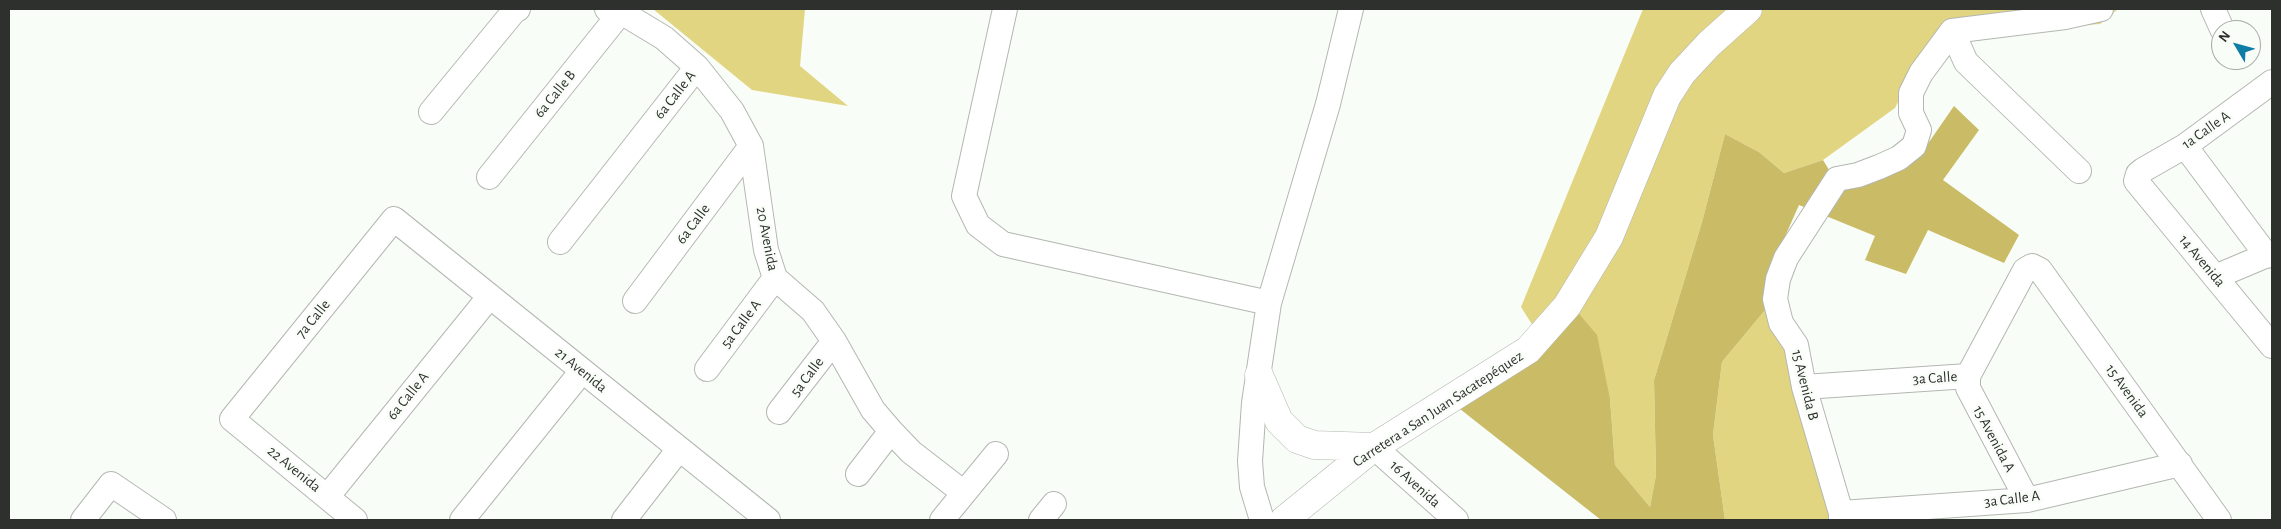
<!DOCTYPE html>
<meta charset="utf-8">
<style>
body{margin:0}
#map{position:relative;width:2281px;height:529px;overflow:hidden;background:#f9fdf7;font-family:"Alegreya Sans",sans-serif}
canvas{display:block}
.frame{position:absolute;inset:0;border:10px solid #2e302e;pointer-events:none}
.north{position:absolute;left:2211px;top:20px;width:50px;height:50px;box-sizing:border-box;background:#f9fdf7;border:1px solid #a8aba7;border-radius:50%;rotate:307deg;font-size:14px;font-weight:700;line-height:20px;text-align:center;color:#2e302e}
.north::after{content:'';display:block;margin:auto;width:18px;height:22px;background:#107da6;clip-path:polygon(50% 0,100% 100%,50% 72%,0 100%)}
</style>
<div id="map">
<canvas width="2281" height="529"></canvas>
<div class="frame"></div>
<div class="north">N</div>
</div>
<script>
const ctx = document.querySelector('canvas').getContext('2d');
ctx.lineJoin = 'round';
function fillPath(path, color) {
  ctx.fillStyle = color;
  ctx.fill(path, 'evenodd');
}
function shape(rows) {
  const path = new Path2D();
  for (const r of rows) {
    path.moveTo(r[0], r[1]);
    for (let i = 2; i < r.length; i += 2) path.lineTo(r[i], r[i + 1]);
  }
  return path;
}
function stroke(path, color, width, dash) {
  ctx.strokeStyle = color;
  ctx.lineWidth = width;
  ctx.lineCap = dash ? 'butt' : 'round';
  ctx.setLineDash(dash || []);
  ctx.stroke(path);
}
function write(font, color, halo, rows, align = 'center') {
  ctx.font = font + ' "Alegreya Sans",sans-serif';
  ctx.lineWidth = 5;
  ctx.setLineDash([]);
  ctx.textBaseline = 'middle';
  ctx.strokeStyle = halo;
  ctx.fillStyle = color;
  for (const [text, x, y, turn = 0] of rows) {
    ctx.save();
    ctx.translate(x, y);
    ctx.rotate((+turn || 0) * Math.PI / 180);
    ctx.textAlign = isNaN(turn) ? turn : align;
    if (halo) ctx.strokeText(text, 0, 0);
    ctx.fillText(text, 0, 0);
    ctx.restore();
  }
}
fillPath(shape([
 [653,9,805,9,800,66,848,106,752,90],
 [1643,9,2118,9,2100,24,1959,34,1907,84,1895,108,1823,160,1784,173,1759,152,1725,134,1702,222,1654,380,1656,475,1650,507,1615,465,1610,399,1545,345,1521,307],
 [1771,303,1787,346,1831,520,1725,520,1713,435,1722,362]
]), '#e2d581');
fillPath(shape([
 [1954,106,1979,130,1943,180,2019,235,2004,263,1928,230,1906,274,1865,260,1875,236,1799,205,1775,259,1771,303,1722,362,1713,435,1725,520,1601,520,1460,409,1545,345,1575,309,1597,335,1610,399,1615,465,1650,507,1656,475,1654,380,1702,222,1725,134,1759,152,1784,173,1823,160,1831,173,1927,145]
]), '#cabc67');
const minor = shape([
 [607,9,621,12,664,38,697,67,732,111,751,146,766,250,775,278,813,311,834,341,873,410,891,431,911,452,964,493],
 [1005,9,964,196,978,225,1003,244,1269,303],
 [2213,9,2222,29],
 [1952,31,1966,62,2079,171],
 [2272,82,2185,146,2143,170,2138,174,2136,181,2272,346],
 [431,112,515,10,518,9],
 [2185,146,2267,256],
 [489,177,621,12],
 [560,242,697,67],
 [2215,277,2272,253],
 [635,301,751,146],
 [707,369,775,278],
 [1968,376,1968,388,2027,500],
 [1804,387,1968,376,2025,270,2032,266,2040,270,2219,520],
 [779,412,834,341],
 [1374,447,1456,520],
 [858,474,891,431],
 [327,497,490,296],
 [1841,513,2027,500,2180,464],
 [83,520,111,484,164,520],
 [355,520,232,419,394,219,768,520],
 [462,520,582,371],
 [624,520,679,449],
 [942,520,996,454],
 [1041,520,1054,504],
 [1262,520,1252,487,1250,461,1254,403,1269,303,1328,104,1351,9],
 [1841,520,1841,513,1804,387,1796,345,1781,323,1775,299,1778,279,1786,258,1837,179,1858,175,1879,167,1899,158,1914,146,1919,130,1911,113,1911,93,1921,73,1952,31,2065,17,2101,9]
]);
const major = shape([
 [1259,375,1279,421,1297,439,1314,445,1374,447],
 [1284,520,1374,447,1528,350,1567,306,1609,237,1667,96,1682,73,1709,44,1748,9]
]);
stroke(minor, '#b3b7b1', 26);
stroke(major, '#b3b7b1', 29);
stroke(minor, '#fff', 24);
stroke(major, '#fff', 28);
write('15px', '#2e302e', '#f9fdf7', [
 ["6a Calle B",555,94,-51],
 ["6a Calle A",675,95,-52],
 ["1a Calle A",2206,130,-35],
 ["6a Calle",693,224,-53],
 ["20 Avenida",767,239,79],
 ["14 Avenida",2202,261,50],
 ["7a Calle",313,319,-51],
 ["5a Calle A",741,324,-53],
 ["21 Avenida",581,370,39],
 ["5a Calle",807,377,-53],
 ["3a Calle",1935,378,-4],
 ["15 Avenida B",1805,385,76],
 ["15 Avenida",2127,391,54],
 ["6a Calle A",408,396,-51],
 ["Carretera a San Juan Sacatepéquez",1438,409,-33],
 ["15 Avenida A",1994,439,62],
 ["22 Avenida",294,469,39],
 ["16 Avenida",1415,484,42],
 ["3a Calle A",2012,499,-7]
]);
</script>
